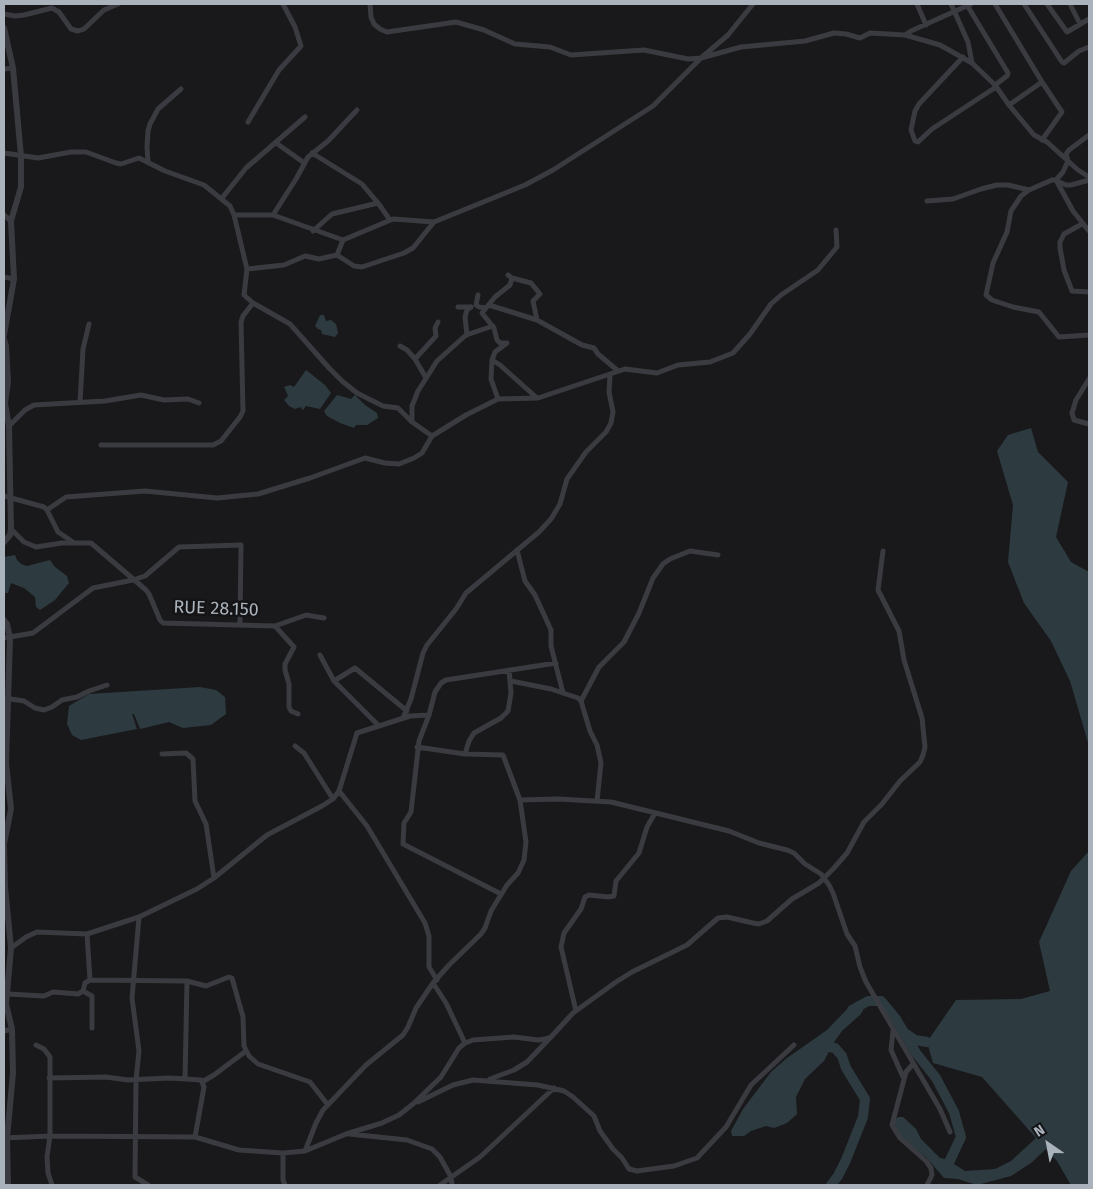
<!DOCTYPE html>
<style>
body{margin:0}
#map{position:relative;width:1093px;height:1189px;overflow:hidden;background:#19191b;font-family:"Fira Sans",sans-serif}
canvas{display:block}
.frame{position:absolute;inset:0;border:5px solid #aab2bc;pointer-events:none}
.north{position:absolute;left:1023px;top:1119px;width:50px;height:50px;-webkit-text-stroke:4px #141416;paint-order:stroke;rotate:327deg;font-size:14px;font-weight:700;line-height:20px;text-align:center;color:#aab2bc}
.north::after{content:'';display:block;margin:auto;width:18px;height:22px;background:#aab2bc;clip-path:polygon(50% 0,100% 100%,50% 72%,0 100%)}
</style>
<div id="map">
<canvas width="1093" height="1189"></canvas>
<div class="frame"></div>
<div class="north">N</div>
</div>
<script>
const ctx = document.querySelector('canvas').getContext('2d');
ctx.lineJoin = 'round';
function fillPath(path, color) {
  ctx.fillStyle = color;
  ctx.fill(path, 'evenodd');
}
function shape(rows) {
  const path = new Path2D();
  for (const r of rows) {
    path.moveTo(r[0], r[1]);
    for (let i = 2; i < r.length; i += 2) path.lineTo(r[i], r[i + 1]);
  }
  return path;
}
function stroke(path, color, width, dash) {
  ctx.strokeStyle = color;
  ctx.lineWidth = width;
  ctx.lineCap = dash ? 'butt' : 'round';
  ctx.setLineDash(dash || []);
  ctx.stroke(path);
}
function write(font, color, halo, rows, align = 'center') {
  ctx.font = font + ' "Fira Sans",sans-serif';
  ctx.lineWidth = 5;
  ctx.setLineDash([]);
  ctx.textBaseline = 'middle';
  ctx.strokeStyle = halo;
  ctx.fillStyle = color;
  for (const [text, x, y, turn = 0] of rows) {
    ctx.save();
    ctx.translate(x, y);
    ctx.rotate((+turn || 0) * Math.PI / 180);
    ctx.textAlign = isNaN(turn) ? turn : align;
    if (halo) ctx.strokeText(text, 0, 0);
    ctx.fillText(text, 0, 0);
    ctx.restore();
  }
}
fillPath(shape([
 [320,315,324,315,326,321,331,320,336,324,338,333,335,337,322,334,321,330,318,329,315,326],
 [306,370,325,385,331,393,320,409,306,406,303,410,300,407,295,409,289,406,284,400,288,396,284,387,290,385,294,387],
 [337,395,351,399,355,395,365,405,377,413,378,418,367,425,356,425,354,428,340,423,327,416,324,411],
 [1031,428,1038,452,1068,482,1056,537,1071,562,1089,572,1089,746,1070,681,1051,641,1024,603,1008,562,1013,505,997,451,1008,435],
 [15,555,17,560,21,564,27,566,50,560,55,567,67,576,69,583,55,600,40,610,36,607,35,597,24,588,11,583,8,593,4,593,4,557],
 [200,687,216,690,225,697,226,714,211,725,183,728,169,722,140,729,134,714,132,714,137,729,81,740,72,735,67,724,69,706,89,694],
 [1089,851,1089,1185,1071,1185,1057,1161,1046,1149,1031,1163,1011,1176,977,1185,958,1179,944,1178,926,1157,905,1142,896,1130,894,1121,898,1117,903,1117,916,1129,921,1139,940,1158,946,1159,965,1171,995,1169,1011,1161,1036,1138,982,1077,933,1063,927,1042,956,1000,1021,999,1050,991,1039,942,1071,871],
 [858,1001,865,1006,861,1014,842,1031,834,1042,824,1061,805,1079,796,1097,797,1114,787,1123,774,1128,766,1126,751,1131,744,1136,732,1136,731,1131,743,1109,771,1072,787,1058,827,1030,851,1005]
]), '#2d3b40');
stroke(shape([
 [852,1010,868,1001,881,1001,896,1019,916,1053,936,1078,954,1112,961,1137,945,1171],
 [905,1033,915,1040,927,1042],
 [818,1043,823,1046,835,1048,842,1056,846,1068,865,1099,863,1117,846,1160,838,1176,831,1185]
]), '#2d3b40', 10);
stroke(shape([
 [370,4,371,17,374,24,380,29,387,32,456,22,484,30,515,44,550,47,571,55,644,50,688,59,701,58,741,47,805,41,834,33,846,34,860,38,870,33,905,35,940,45,972,63,995,85,1009,105,1034,135,1047,142,1078,170,1089,177],
 [917,4,926,25],
 [951,4,968,42,972,63],
 [995,4,1042,82,1062,112,1042,140],
 [1024,4,1062,62,1064,63,1079,51,1089,47],
 [1047,4,1067,32,1089,19],
 [1070,4,1080,24],
 [967,5,1008,73,1007,76,995,85],
 [4,14,15,16,24,15,52,8,59,12,71,29,78,31,84,29,104,10,118,4],
 [905,35,911,31,971,4],
 [963,57,919,104,915,111,911,130,915,141,918,142,932,129,996,87],
 [4,69,13,68],
 [1009,105,1042,82],
 [248,122,279,70,301,46,295,27,283,4],
 [276,143,303,162],
 [4,153,38,158,71,152,86,152,116,163,121,164,139,158,165,171,204,185,230,206,234,215,247,269,244,295,253,303,290,324,329,368,342,381,357,393,383,406,398,408,412,422,432,436],
 [312,153,362,184,378,203,390,220],
 [148,161,147,147,148,131,150,124,158,109,181,89],
 [1056,180,1073,211,1089,231],
 [1057,181,1066,185,1071,185,1089,180],
 [1029,190,1021,196,1011,211,1007,232,993,263,986,295,992,300,1013,307,1039,312,1059,337,1089,335],
 [222,198,246,168,305,117],
 [927,201,953,199,981,189,997,185,1008,185,1029,190,1052,180,1056,180,1063,172,1068,161,1066,154,1069,150,1089,135],
 [4,215,11,221],
 [234,215,273,215,343,240],
 [273,215,296,179,308,157,328,141,357,110],
 [1082,224,1064,234,1060,242,1060,248,1064,270,1072,291,1089,292],
 [313,231,332,214,378,203],
 [337,255,354,266,362,267,404,253,413,248,434,222,525,185,553,170,653,106,701,58,728,35,753,4],
 [247,269,284,265,305,256,319,259,337,255,343,240,393,219,434,222],
 [508,275,512,278,510,285,495,297,482,313,494,328,497,340,500,343,507,343,495,352,492,360,500,365,537,398],
 [4,277,14,279],
 [512,278,531,283,540,294,533,301,537,320],
 [478,295,476,305,479,307,486,308],
 [489,305,537,320,582,345,594,348,598,354,617,370],
 [458,307,471,307],
 [467,335,465,317,467,310,471,307],
 [400,346,407,350,415,359],
 [492,360,491,379,498,399],
 [426,378,415,359,436,336,435,328,438,322],
 [1089,379,1076,400,1072,413,1074,420,1089,424],
 [80,402,83,349,89,324],
 [412,422,412,406,418,391,437,361,466,335,493,326],
 [9,426,25,410,34,405,105,401,141,395,164,400,188,399,199,403],
 [101,445,213,445,221,441,240,417,243,411,241,322,243,316,253,303],
 [4,496,44,507,47,510,58,532,73,542],
 [47,510,66,497,145,491,217,498,258,494,310,478,365,458,385,463,399,464,414,458,422,453,432,436,466,415,498,399,538,398,625,369,657,373,678,365,710,362,733,353,750,334,771,304,781,295,818,270,837,247,836,230],
 [11,529,24,542,36,547,62,543,91,543,146,590,149,594,160,620,163,623,275,626,306,615,324,618],
 [517,550,525,581,535,595,551,630,551,646,563,693],
 [275,626,294,647,285,664,285,670,289,684,289,707,291,711,298,714],
 [4,638,33,633,93,588,133,580,145,576,179,547,241,545,240,625],
 [320,655,334,681,379,726],
 [334,681,355,668,407,711],
 [511,681,551,689,578,698,581,701,590,731,597,745,601,763,597,801],
 [4,698,24,701,35,708,44,710,52,707,62,700,77,697,89,691,107,685],
 [581,701,599,667,624,642,639,613,653,578,663,564,670,559,690,551,718,555],
 [403,718,411,699,423,653,427,645,456,609,466,593,539,532,551,519,560,504,567,479,586,452,606,432,611,423,613,412,609,392,610,375],
 [295,746,304,753,333,799],
 [162,754,186,753,193,759,195,801,206,824,214,878],
 [465,754,469,741,474,733,501,718,508,711,511,693,509,670],
 [339,791,367,826,425,923,429,936,429,967,437,980],
 [520,800,558,799,611,802,729,831,759,843,787,850,794,853,805,864,821,874,829,885,833,893,847,934,855,946,860,967,866,982,940,1109,950,1132],
 [501,894,403,844,404,823,411,812,419,741,429,715,435,692,441,683,446,680,556,663],
 [139,917,132,998,139,1051,136,1080,135,1177,148,1185],
 [87,934,90,980],
 [11,948,26,937,37,932,87,934,139,917,197,889,214,878,267,835,322,806,333,799,339,791,357,733,410,716,429,715],
 [433,983,446,1003,465,1043],
 [83,991,92,996,92,1028],
 [8,994,44,996,53,992,78,994,83,991,85,983,90,980,187,981,206,986,229,977,232,978,243,1017,244,1046,249,1056,258,1064,310,1082,328,1105],
 [576,1011,561,947,564,933,581,909,585,897,589,895,608,897,614,896,616,881,639,853,647,827,655,813],
 [4,1031,12,1029],
 [893,1031,891,1050,903,1077],
 [36,1045,44,1049,50,1057,50,1136,47,1157,48,1173,52,1185],
 [913,1064,906,1072,892,1125,900,1138,926,1161,931,1168,932,1175,927,1185],
 [49,1078,106,1077,128,1080,170,1078,201,1080,204,1087,195,1137],
 [185,1079,187,981],
 [490,1079,514,1070,527,1062,550,1038],
 [202,1082,214,1075,246,1051],
 [418,1102,453,1085,473,1080,538,1085,564,1091,573,1097,594,1116,600,1131,613,1149,622,1158,629,1169,637,1171,652,1169,674,1166,697,1158,726,1127,751,1085,794,1045],
 [349,1134,407,1140,432,1149,440,1157,451,1177,452,1185],
 [4,1138,50,1136,195,1137,239,1150,283,1153,305,1151,346,1134,382,1123,399,1115,413,1104,441,1077,459,1048,465,1043,473,1040,514,1037,538,1040,545,1039,551,1037,573,1013,616,982,632,972,687,945,718,918,727,917,753,923,759,924,767,921,792,899,819,883,834,868,847,853,864,822,882,804,900,781,920,762,923,755,925,747,922,718,904,660,899,631,878,590,883,551],
 [305,1151,316,1123,323,1110,366,1065,403,1035,408,1027,416,1008,433,983,449,965,481,934,485,928,491,911,507,885,518,873,524,860,526,842,520,800,503,755,465,754,417,747],
 [283,1153,283,1180,285,1185],
 [440,1185,480,1157,554,1088]
]), '#393b40', 5);
stroke(shape([
 [4,28,13,68,21,156,21,187,11,221,14,279,4,335],
 [4,339,6,346,8,382,5,403,9,426,11,529,10,535,4,542],
 [4,620,7,624,10,638,6,763,11,809,4,844],
 [4,846,5,887,11,948,6,1004,12,1029,13,1073,7,1138,8,1185]
]), '#393b40', 6);
write('18px', '#aab2bc', '#141416', [
 ["RUE 28.150",216,609,2]
]);
</script>
